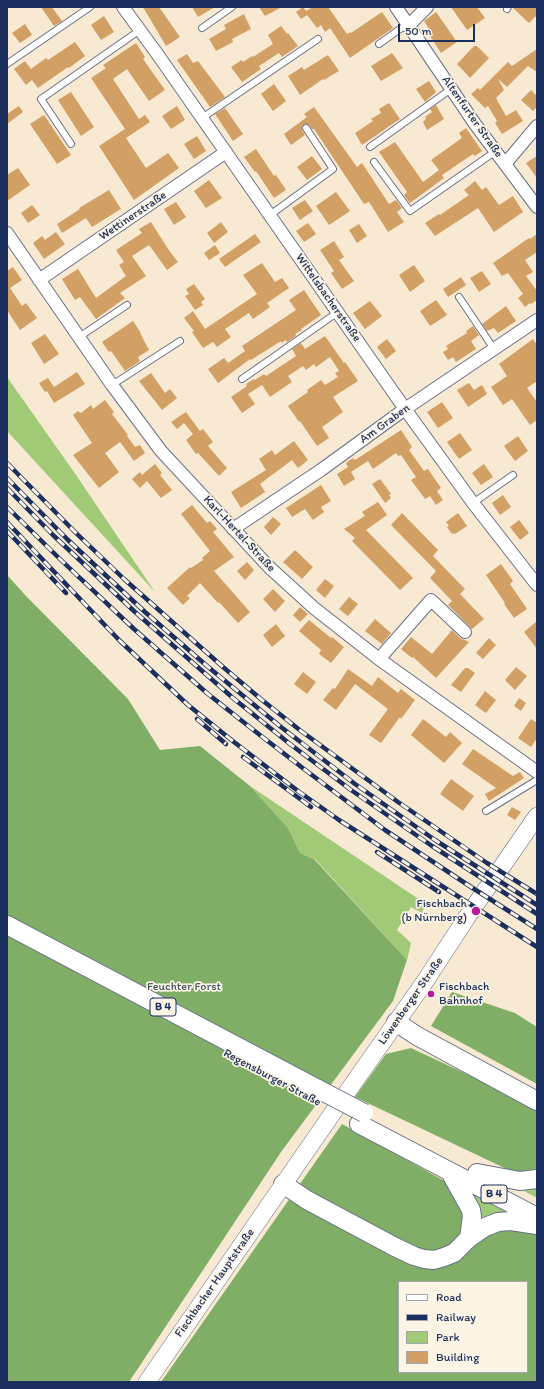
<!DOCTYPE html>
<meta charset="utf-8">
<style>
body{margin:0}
#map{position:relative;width:544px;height:1389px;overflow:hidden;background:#f7e9d2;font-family:Itim,sans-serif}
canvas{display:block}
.frame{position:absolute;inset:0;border:8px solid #1b2f5e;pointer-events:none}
.legend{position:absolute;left:398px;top:1281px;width:130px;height:92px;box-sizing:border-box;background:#fcf5e5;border:1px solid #a2a6af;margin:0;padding:5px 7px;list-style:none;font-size:12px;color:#1b2f5e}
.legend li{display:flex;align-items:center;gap:8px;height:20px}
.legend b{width:20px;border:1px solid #a2a6af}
.scale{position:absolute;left:398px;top:24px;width:77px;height:18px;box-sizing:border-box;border:2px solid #1b2f5e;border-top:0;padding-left:5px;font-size:12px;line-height:14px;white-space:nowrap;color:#1b2f5e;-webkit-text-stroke:3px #fcf5e5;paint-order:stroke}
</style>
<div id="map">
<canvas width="544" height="1389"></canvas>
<div class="frame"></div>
<ul class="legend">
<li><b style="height:5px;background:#fff"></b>Road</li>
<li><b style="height:5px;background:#1b2f5e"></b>Railway</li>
<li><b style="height:11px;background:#a0ca76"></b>Park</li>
<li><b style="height:11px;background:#d2a064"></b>Building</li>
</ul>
<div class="scale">50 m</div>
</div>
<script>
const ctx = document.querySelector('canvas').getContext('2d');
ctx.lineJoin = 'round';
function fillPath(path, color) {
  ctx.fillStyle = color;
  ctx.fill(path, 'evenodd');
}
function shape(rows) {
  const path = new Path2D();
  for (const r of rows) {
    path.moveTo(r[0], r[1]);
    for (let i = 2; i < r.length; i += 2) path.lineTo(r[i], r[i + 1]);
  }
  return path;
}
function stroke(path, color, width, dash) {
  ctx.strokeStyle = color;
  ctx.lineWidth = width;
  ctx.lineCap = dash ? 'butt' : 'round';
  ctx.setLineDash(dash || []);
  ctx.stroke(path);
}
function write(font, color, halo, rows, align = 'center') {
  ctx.font = font + ' Itim,sans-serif';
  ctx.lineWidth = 3.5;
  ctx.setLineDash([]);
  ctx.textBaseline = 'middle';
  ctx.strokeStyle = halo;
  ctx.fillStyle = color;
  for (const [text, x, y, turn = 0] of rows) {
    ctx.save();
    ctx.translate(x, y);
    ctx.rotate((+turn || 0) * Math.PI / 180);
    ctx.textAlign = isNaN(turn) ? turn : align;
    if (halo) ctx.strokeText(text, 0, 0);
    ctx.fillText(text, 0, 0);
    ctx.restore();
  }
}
fillPath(shape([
 [7,377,76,475,155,592,7,431],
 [250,786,426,904,422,913,411,907,397,930,411,943,407,960,315,859,300,853,288,828],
 [501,1178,537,1182,537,1198],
 [470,1192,511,1213,477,1226]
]), '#a0ca76');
fillPath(shape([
 [7,575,26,596,128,699,160,750,200,746,250,786,288,828,300,853,314,859,407,960,393,1001,281,1152,129,1382,7,1382],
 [452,992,515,1013,537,1027,537,1084,431,1026],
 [411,1048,535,1106,537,1109,537,1168,534,1170,515,1173,355,1097,386,1054],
 [342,1124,450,1184,459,1195,465,1204,469,1217,465,1233,447,1248,435,1255,413,1261,422,1264,435,1264,449,1261,466,1250,485,1230,493,1226,506,1224,513,1224,537,1230,537,1382,161,1382],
 [399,1282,527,1282,527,1372,399,1372]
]), '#80ae67');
fillPath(shape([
 [41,7,52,7,62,21,54,26],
 [143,7,159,7,180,37,166,46],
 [192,7,215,7,198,17],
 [259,7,282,7,265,16],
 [303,7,306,11,313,7,328,7,347,34,351,32,351,33,382,12,393,28,350,58,330,28,325,32,321,25,317,28,307,15,301,19,296,12],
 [451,7,477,7,485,18,467,30],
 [512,7,537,7,537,15,529,23],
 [436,12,457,42,441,53,428,33,431,32,424,21],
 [244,14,251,29,232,39,233,42,216,51,209,39,226,29,224,25],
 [104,16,114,32,101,40,91,25],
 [25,24,32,35,20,43,12,33],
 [281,26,287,34,288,33,298,46,282,57,279,53,259,66,261,69,242,82,231,67,242,60,243,62,252,56,253,57,273,44,268,35],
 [75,42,85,56,69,68,68,67,38,88,32,80,26,85,14,69,25,61,31,69,46,58,48,60],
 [136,43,145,57,143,59,165,90,149,101,127,69,113,79,139,119,145,115,150,122,126,138,146,168,168,153,179,168,134,200,99,146,125,129,91,78,106,68,103,65],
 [474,46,477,46,489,58,470,78,457,64],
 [537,49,537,72,528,66,507,87,498,79,504,90,496,98,506,116,516,110,523,121,502,134,495,123,497,121,488,106,485,108,471,94,478,88,480,90,508,62,512,66],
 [392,53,403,68,381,81,371,66],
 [187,54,193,63,198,61,225,97,210,107,177,60],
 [328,55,339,71,324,80,323,79,300,95,288,76,302,67,304,70],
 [429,81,436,92,425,102,416,89],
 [274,84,286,101,273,111,261,94],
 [531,90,537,96,537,107,533,111,521,100],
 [71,92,94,127,81,136,58,100],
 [389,103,400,119,362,145,355,133,373,121,371,119,381,113,379,109],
 [436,105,444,119,427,130,423,122,426,119,425,117,432,112,430,109],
 [19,106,23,112,7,124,7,114],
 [177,106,185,120,171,129,162,116],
 [314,107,357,167,362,163,389,204,396,200,402,208,397,212,404,222,388,232,369,202,364,204,314,129,312,129,308,124,305,124,302,126,302,130,305,135,291,145,284,134,307,117,304,114],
 [225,108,243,134,233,141,215,114],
 [44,115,71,155,57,164,30,124],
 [466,128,482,151,475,156,473,154,442,175,444,178,410,203,404,195,407,192,379,152,395,142,423,182,439,170,431,160,462,138,459,133],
 [197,136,206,151,194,159,184,144],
 [256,149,274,176,276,175,286,190,274,198,256,171,255,172,244,157],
 [312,156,322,169,307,180,297,167],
 [537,156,537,178,526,163],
 [18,168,30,185,7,201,7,175],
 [209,180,222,198,206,208,194,191],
 [475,181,482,190,486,187,499,205,513,196,523,212,494,232,478,208,435,236,425,223,439,214,440,215,469,195,464,190],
 [109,190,121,209,92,227,86,218,62,233,57,224,80,209,79,208],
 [336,192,350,211,329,225,316,206],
 [305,200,313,211,300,220,292,208],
 [176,202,186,217,174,225,164,209],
 [32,205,40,215,28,223,21,213],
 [151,222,168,249,178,262,167,270,149,245,132,256,146,276,120,293,125,298,96,319,80,297,75,300,62,279,78,269,96,298,126,276,119,265,124,262,116,250,142,233,139,229],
 [221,222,228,232,214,243,207,233],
 [308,223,316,234,304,242,296,231],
 [359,224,367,236,357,243,349,230],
 [56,232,65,244,44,259,33,243,42,236,45,240],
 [255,234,261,242,225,267,219,259],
 [537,234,537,252,525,260,533,272,526,276,537,291,537,300,531,304,530,303,525,307,518,298,523,294,508,273,502,276,493,263,529,238,530,239],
 [334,241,344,257,339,260,354,281,342,289,331,273,334,271,320,250],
 [215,245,220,253,209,260,204,253],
 [262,263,275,282,282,278,289,288,267,303,270,307,253,319,249,313,225,329,231,337,217,347,213,342,203,348,192,332,194,331,184,318,193,311,205,329,257,294,243,275],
 [414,265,425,281,410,292,399,275],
 [13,267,22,280,10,288,22,306,26,303,37,318,20,330,7,310,7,271],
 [482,271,491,284,479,292,470,278],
 [461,277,466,285,448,297,443,289],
 [194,284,205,299,201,302,203,305,195,310,185,296,189,294,186,289],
 [304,290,321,315,301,329,302,330,295,334,296,336,287,342,286,340,281,343,281,341,251,360,250,359,218,383,208,369,224,358,228,363,245,351,242,346,296,310,289,300],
 [436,300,447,315,430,326,420,311],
 [370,301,382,316,365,329,353,313],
 [506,306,516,321,498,333,494,328,487,331,482,324],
 [133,321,141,333,140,333,149,350,138,357,140,361,125,371,111,351,109,352,102,342],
 [473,326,479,335,471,341,476,349,456,362,453,357,448,360,443,352,448,349,446,346,467,333,466,331],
 [45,334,59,354,44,364,31,343],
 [325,336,344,363,345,362,358,381,333,397,343,412,322,427,329,438,317,446,300,421,299,422,288,406,308,392,307,390,321,380,325,385,338,377,335,373,339,371,330,357,316,367,314,364,306,370,303,366,288,376,292,382,270,397,262,385,248,394,255,404,242,413,231,397,247,386,246,384,254,379,255,380,264,374,266,376,296,356,292,349,301,343,305,349],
 [387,339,396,351,386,359,377,347],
 [533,339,537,345,537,381,527,388,537,402,537,420,530,425,512,399,503,405,491,387,507,376,499,364],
 [77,372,85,384,54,403,47,391,45,392,39,383,48,378,54,387],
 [151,373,165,393,170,389,177,398,162,410,139,381],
 [469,383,474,390,482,385,487,394,468,407,457,390],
 [105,400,114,412,112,414,128,435,127,436,135,447,140,445,145,453,134,461,120,442,105,453,119,472,99,488,73,455,92,443,73,415,78,411,81,413,91,405,93,409],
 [442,402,453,418,438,428,427,412],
 [186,412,200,431,203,429,213,442,208,446,227,468,219,476,198,453,196,454,186,440,193,434,184,423,177,429,171,422],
 [401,430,412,447,409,450,424,471,428,469,441,488,437,491,443,500,436,505,430,496,425,499,411,480,416,477,401,455,398,456,396,453,373,469,368,461,351,472,355,479,344,486,337,474,348,467,346,463,353,458,355,460],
 [460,433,472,450,459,459,447,442],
 [518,436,528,451,515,461,504,446],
 [294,441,308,460,298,468,292,460,260,484,265,492,241,508,231,492,266,470,259,459,272,450,275,455],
 [155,464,162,473,160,475,172,490,161,498,147,481,140,488,132,479,140,472,142,475],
 [484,464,493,477,481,485,472,473],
 [380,479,391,494,389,495,391,498,385,503,372,484],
 [321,485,331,501,321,507,324,512,313,520,305,509,292,517,286,508],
 [503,495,511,507,500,515,492,503],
 [378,502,387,515,366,530,413,578,400,590,352,541,355,538,344,529,365,516,362,512],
 [192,505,207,523,210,521,217,529,213,532,234,557,214,571,250,612,238,623,219,602,218,603,200,583,187,596,190,598,183,605,167,588,190,567,191,568,203,560,202,558,210,551,181,514],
 [402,513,438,550,433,556,465,589,460,594,484,619,472,629,448,605,452,601,430,578,436,571,391,525],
 [458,513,467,526,455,534,454,533,452,534,447,527,449,526,446,522],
 [273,517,281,524,271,535,264,527],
 [519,520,529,533,520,540,510,527],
 [295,550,313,567,302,579,283,562],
 [247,562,254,570,245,580,237,571],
 [501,564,513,581,510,584,527,609,514,618,504,604,505,603,486,575],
 [325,579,334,586,325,598,316,590],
 [273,589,285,601,275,612,263,599],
 [349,597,358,604,348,616,339,609],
 [300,607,308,614,300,622,293,615],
 [375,619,391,633,382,644,365,631],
 [309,620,331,638,332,637,344,647,331,663,319,654,321,650,299,631],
 [537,621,537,649,524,632],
 [276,624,285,636,272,647,263,635],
 [452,630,460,638,469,642,436,678,413,657,412,658,401,649,411,637,432,654],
 [489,638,496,645,483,659,476,653],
 [516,667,527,676,515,690,505,680],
 [465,668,468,668,475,673,461,692,451,685],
 [348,669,372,686,378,677,398,693,401,689,415,700,401,719,400,717,381,743,369,735,388,709,355,684,336,710,323,700,333,688,335,689],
 [303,672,316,682,307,694,294,684],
 [485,691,496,700,486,713,475,705],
 [519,698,526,703,521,711,514,706],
 [423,719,446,737,450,732,462,743,444,763,411,735],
 [531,719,537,723,537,738,531,747,518,738],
 [473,749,513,776,520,772,524,778,489,801,485,794,496,788,462,764],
 [451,779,474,796,463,811,440,794],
 [512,807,521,812,515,820,507,815]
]), '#d2a064');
const lane = shape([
 [507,9,508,7],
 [202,28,232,7],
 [379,44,400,29,409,25],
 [7,64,90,7],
 [202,118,318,39],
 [71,144,41,99,140,30],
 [370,147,451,89],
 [374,162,410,211,496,151],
 [270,215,333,169,306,128],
 [459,297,494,349],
 [79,337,127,305],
 [242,379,338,312],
 [112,385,180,341],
 [473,503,513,475],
 [486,811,537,780]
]);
const street = shape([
 [123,7,158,55,405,409,473,503,537,585],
 [396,7,475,124,537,207],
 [409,25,427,7],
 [505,164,537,126],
 [7,233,112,385,161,451,269,567,314,608,379,659,537,772],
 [39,280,226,152],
 [233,529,321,470,405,409,537,320],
 [379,659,431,600,465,632]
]);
const secondary = shape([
 [147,1382,343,1098,426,980,467,917,537,816]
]);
const primary = shape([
 [7,925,318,1089],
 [396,1022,417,1036,537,1101],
 [359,1124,537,1217],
 [450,1172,471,1210,472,1216,469,1238],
 [477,1173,520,1181,537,1179],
 [283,1184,307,1200,395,1247,414,1256,424,1259,434,1260,444,1257,454,1253,469,1238,485,1227,498,1222,511,1221,537,1225]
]);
stroke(lane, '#687087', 8);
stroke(street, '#687087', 14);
stroke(secondary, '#687087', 18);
stroke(primary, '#687087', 20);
stroke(lane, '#fff', 6);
stroke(street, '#fff', 12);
stroke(secondary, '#fff', 17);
stroke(primary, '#fff', 18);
const rail = shape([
 [7,463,76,533,124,579,223,667,262,700,301,731,398,802,487,863,537,894],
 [7,478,68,540,145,612,207,666,281,727,355,784,435,840,537,905],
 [7,488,54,536,135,612,233,698,290,744,351,790,432,846,537,914],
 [7,507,63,562,134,629,208,694,256,732,304,769,385,830,471,887,537,929],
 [7,522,119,640,188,705,234,742,298,791,339,820,537,947],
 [7,531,66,593],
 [197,719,226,744],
 [243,757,311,807],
 [377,852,439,892]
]);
stroke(rail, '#1b2f5e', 4.5);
stroke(rail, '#fcf5e5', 3, [9]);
const primaryBridge = shape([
 [318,1089,364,1113]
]);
stroke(primaryBridge, '#687087', 20, []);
stroke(primaryBridge, '#fff', 18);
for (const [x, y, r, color] of [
 [476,911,5,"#b5179e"],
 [431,994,4,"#b5179e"]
]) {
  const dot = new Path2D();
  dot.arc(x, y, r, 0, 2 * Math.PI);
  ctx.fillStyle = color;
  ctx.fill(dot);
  stroke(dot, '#fcf5e5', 1.5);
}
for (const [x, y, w] of [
 [163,1007,26],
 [494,1194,26]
]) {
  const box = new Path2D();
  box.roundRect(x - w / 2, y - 9, w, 18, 3);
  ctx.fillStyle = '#fcf5e5';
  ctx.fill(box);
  stroke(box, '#1b2f5e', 1);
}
write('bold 11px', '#1b2f5e', null, [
 ["B 4",163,1007],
 ["B 4",494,1194]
]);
write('12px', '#1b2f5e', '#fcf5e5', [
 ["Altenfurter Straße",472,117,55],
 ["Wettinerstraße",133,216,-34],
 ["Wittelsbacherstraße",328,298,55],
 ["Am Graben",385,424,-36],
 ["Karl-Hertel-Straße",239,534,47],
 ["Löwenberger Straße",411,1001,-55],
 ["Regensburger Straße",272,1078,28],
 ["Fischbacher Hauptstraße",215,1283,-55]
]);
write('12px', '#1b2f5e', '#fcf5e5', [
 ["Fischbach",467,904],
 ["(b Nürnberg)",467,918],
 ["Fischbach",439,987,"left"],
 ["Bahnhof",439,1001,"left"]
], 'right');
write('12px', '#3c5664', '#fcf5e5', [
 ["Feuchter Forst",184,987]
]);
</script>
